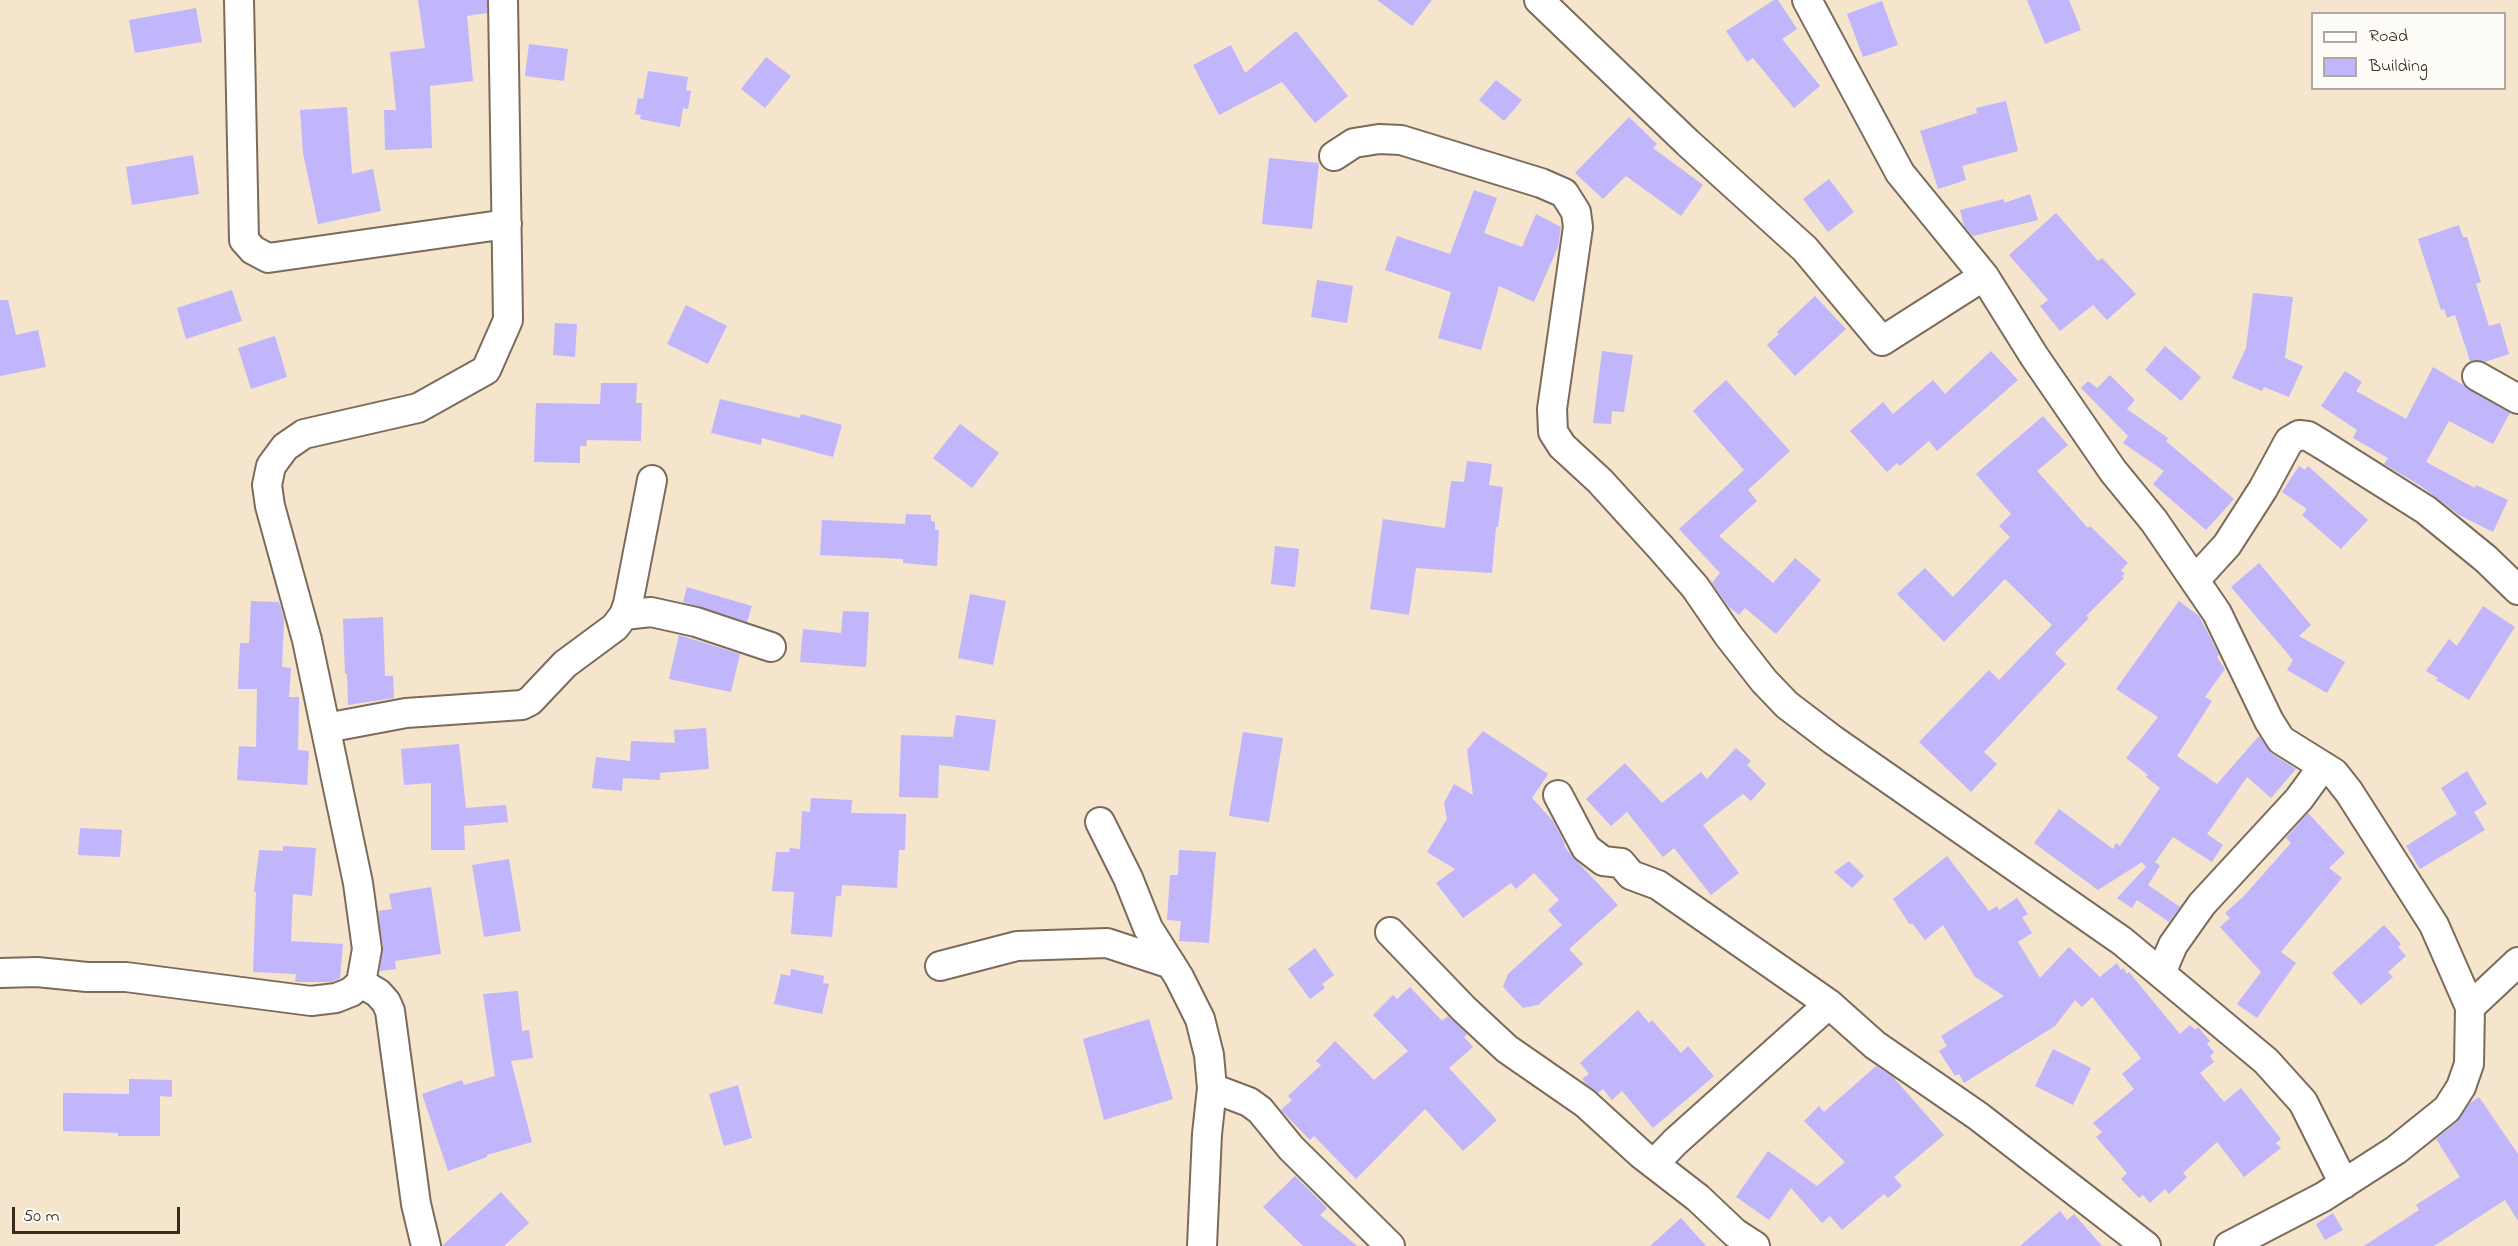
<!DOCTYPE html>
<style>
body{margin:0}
#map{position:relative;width:2518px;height:1246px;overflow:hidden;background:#f4e5cc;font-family:"Indie Flower",sans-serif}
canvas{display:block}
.legend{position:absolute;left:2311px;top:12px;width:195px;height:78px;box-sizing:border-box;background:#fdfcf7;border:2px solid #afa8a0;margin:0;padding:8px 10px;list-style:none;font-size:18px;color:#3b2a1e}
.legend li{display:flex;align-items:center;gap:12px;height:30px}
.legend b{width:30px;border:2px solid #afa8a0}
.scale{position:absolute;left:12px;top:1207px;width:168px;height:27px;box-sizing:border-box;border:3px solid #3b2a1e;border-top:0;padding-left:8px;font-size:18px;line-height:21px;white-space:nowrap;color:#3b2a1e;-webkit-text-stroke:4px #fdfcf7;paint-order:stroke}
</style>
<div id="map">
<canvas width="2518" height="1246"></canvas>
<ul class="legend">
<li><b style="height:8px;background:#fff"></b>Road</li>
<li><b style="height:16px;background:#c1b5fb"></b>Building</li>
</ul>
<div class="scale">50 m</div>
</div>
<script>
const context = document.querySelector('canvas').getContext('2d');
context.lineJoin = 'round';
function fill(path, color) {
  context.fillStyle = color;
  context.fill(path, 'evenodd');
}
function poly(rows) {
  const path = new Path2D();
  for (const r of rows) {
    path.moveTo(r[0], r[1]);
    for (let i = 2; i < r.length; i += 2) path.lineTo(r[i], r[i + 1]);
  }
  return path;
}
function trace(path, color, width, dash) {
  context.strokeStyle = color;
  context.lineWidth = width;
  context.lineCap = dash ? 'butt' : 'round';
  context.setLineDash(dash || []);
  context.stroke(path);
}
const building = poly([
 [418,0,487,0,487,13,467,16,473,81,430,86,432,148,385,150,384,110,396,110,390,52,425,48],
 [1377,0,1432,0,1412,26],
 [1774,0,1778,0,1797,29,1782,39,1820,86,1794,108,1753,58,1747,62,1726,31],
 [2027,0,2069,0,2081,30,2045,44],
 [1882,1,1898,45,1863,57,1847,14],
 [196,8,202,42,135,53,129,20],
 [1296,31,1348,96,1315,123,1282,82,1219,115,1193,65,1231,45,1245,73],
 [529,44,568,49,564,81,525,76],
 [766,57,791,76,765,108,741,89],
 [648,71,688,77,686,90,691,91,688,109,683,108,680,127,640,119,641,115,635,114,638,98,643,99],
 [1496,80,1522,100,1504,121,1479,100],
 [2006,101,2018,151,1962,166,1966,180,1938,189,1920,131,1977,113,1976,108],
 [347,107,352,174,373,169,381,211,318,224,303,153,300,110],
 [1629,117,1657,144,1653,148,1703,185,1681,216,1626,176,1603,199,1575,173],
 [193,155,199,194,132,205,126,167],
 [1269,158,1319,163,1312,229,1262,224],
 [1829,179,1854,212,1828,232,1803,199],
 [1474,190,1497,198,1484,233,1522,247,1536,214,1561,227,1558,247,1534,302,1499,286,1481,350,1438,338,1451,292,1385,270,1397,236,1450,254],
 [2030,194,2038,220,1973,236,1964,226,1960,210,2004,199,2004,203],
 [2056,213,2098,261,2102,258,2136,294,2107,320,2093,305,2060,331,2040,306,2048,300,2009,255],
 [2459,225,2463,237,2467,237,2481,282,2476,284,2489,326,2500,323,2509,354,2485,362,2477,360,2470,361,2455,315,2447,318,2444,309,2441,310,2418,239],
 [1317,280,1353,286,1347,323,1311,317],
 [232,290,242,321,186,339,177,308],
 [2253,293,2293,297,2285,358,2303,366,2289,397,2264,387,2262,391,2232,378,2246,348],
 [1815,296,1846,329,1795,376,1767,345,1779,334,1777,332],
 [0,300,8,300,16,335,38,330,46,367,0,376],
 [686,305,727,326,708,364,667,344],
 [555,323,577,324,575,357,553,355],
 [275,336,287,377,251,389,238,348],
 [2165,346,2201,377,2181,401,2145,370],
 [1602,351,1633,355,1624,412,1612,411,1611,424,1593,423],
 [1991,351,2018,380,1937,451,1929,441,1900,466,1897,463,1887,472,1850,431,1883,402,1893,414,1933,380,1945,394],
 [2433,367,2510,413,2493,444,2449,421,2426,462,2475,488,2476,485,2508,500,2493,532,2459,515,2421,486,2384,464,2388,458,2353,438,2357,430,2321,406,2345,371,2362,382,2356,391,2406,419],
 [2110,375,2135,400,2127,409,2168,438,2166,441,2234,499,2206,530,2153,484,2164,471,2123,443,2128,436,2081,388,2088,381,2097,388],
 [1726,380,1790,451,1748,490,1757,501,1719,536,1773,583,1795,558,1821,580,1776,634,1745,608,1739,615,1728,606,1712,583,1720,573,1679,529,1744,470,1693,411],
 [601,383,637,383,636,403,642,403,641,441,587,440,586,446,580,446,580,463,534,462,536,403,600,404],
 [720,399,800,418,801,414,842,425,833,457,762,438,761,445,711,433],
 [2043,416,2068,445,2037,471,2088,528,2090,526,2128,563,2121,570,2125,574,2122,576,2124,578,2086,616,2089,618,2055,653,2066,664,1984,752,1997,764,1971,792,1919,742,1989,670,1999,680,2052,625,2005,579,1944,642,1897,594,1925,568,1953,597,2010,537,1999,526,2011,514,1976,474],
 [960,424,999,453,972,488,933,458],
 [1467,461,1492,464,1489,485,1503,487,1498,527,1496,527,1492,573,1416,568,1409,615,1370,609,1383,519,1445,528,1451,481,1464,482],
 [2299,466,2305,470,2308,466,2368,520,2341,549,2302,515,2307,509,2282,492],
 [906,514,931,515,931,521,935,522,935,530,939,530,937,566,903,563,903,559,820,555,822,520,905,524],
 [1275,546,1299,549,1295,587,1271,584],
 [2259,563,2311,625,2299,636,2345,662,2327,693,2287,670,2293,660,2231,587],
 [687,587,752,606,747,622,683,602],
 [970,594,1006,601,993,665,958,658],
 [251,601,279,602,284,619,282,667,291,668,289,697,299,697,298,750,309,751,307,785,237,780,239,746,256,747,257,689,238,689,240,643,249,643],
 [2179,601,2199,616,2219,655,2217,657,2225,669,2205,697,2212,701,2177,756,2217,784,2259,736,2272,754,2296,769,2271,798,2247,777,2207,834,2223,845,2212,862,2173,837,2155,862,2160,866,2148,885,2180,907,2169,922,2137,900,2132,908,2117,898,2146,867,2142,862,2098,890,2034,843,2059,809,2113,849,2116,843,2120,846,2160,788,2146,777,2148,775,2126,758,2158,717,2116,689],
 [2483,606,2515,627,2469,700,2436,680,2438,678,2426,671,2449,639,2457,646],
 [843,611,869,612,866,667,800,662,803,629,841,633],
 [383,617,385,676,393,676,394,698,348,705,347,674,345,674,343,619],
 [679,635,740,654,731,692,669,679],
 [956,715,996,720,989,771,939,765,938,798,899,797,901,735,953,737],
 [706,728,709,769,660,773,660,780,623,778,622,791,592,788,596,757,630,761,631,741,675,743,674,730],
 [1483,731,1548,774,1532,798,1553,821,1565,844,1564,846,1572,856,1618,905,1569,949,1583,964,1538,1005,1523,1008,1503,987,1508,974,1562,925,1548,910,1559,900,1534,873,1516,889,1511,883,1463,918,1436,883,1455,869,1427,852,1447,819,1444,803,1454,784,1473,795,1467,750],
 [1243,732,1283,738,1269,822,1229,816],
 [459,744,466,808,506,805,508,822,464,826,465,850,431,850,431,783,404,785,401,749],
 [1736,748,1751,761,1747,765,1766,784,1751,801,1743,794,1703,825,1739,873,1711,895,1674,848,1663,857,1627,812,1611,826,1586,799,1625,763,1662,803,1701,772,1707,779],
 [2467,771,2487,804,2474,812,2485,830,2420,869,2406,846,2457,814,2441,788],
 [811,798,852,800,851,813,906,814,905,850,899,850,897,888,842,885,841,896,836,896,832,937,791,934,794,892,772,891,776,852,789,852,790,848,800,849,802,811,810,812],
 [2308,813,2345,853,2329,868,2342,878,2281,952,2296,963,2257,1018,2237,1004,2261,972,2220,927,2230,918,2225,913,2243,897,2291,843,2286,838],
 [80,828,122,830,120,857,78,855],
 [283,846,316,848,312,896,293,894,291,941,343,944,340,978,332,982,295,982,296,974,253,972,256,892,254,892,259,850,283,851],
 [1179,850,1216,852,1209,943,1179,941,1181,921,1167,920,1170,875,1178,875],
 [1947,856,1989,911,1997,906,1999,910,2017,898,2028,914,2022,917,2032,933,2018,942,2040,978,2069,947,2100,977,2117,963,2121,970,2123,968,2127,974,2129,972,2180,1034,2190,1025,2195,1030,2198,1027,2210,1041,2207,1044,2214,1052,2210,1056,2214,1062,2200,1073,2224,1102,2241,1088,2281,1139,2276,1143,2281,1148,2244,1177,2217,1142,2183,1173,2187,1177,2169,1194,2165,1189,2150,1203,2143,1195,2139,1198,2121,1179,2127,1173,2096,1137,2102,1132,2093,1123,2134,1089,2122,1074,2141,1058,2092,997,2082,1007,2075,1000,2055,1026,1964,1083,1959,1074,1955,1076,1939,1051,1947,1046,1941,1036,2004,996,1975,977,1943,925,1925,940,1912,923,1910,925,1893,899],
 [509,859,521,931,484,937,472,865],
 [1849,861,1864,876,1852,888,1834,872],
 [431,887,441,954,395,961,396,969,380,971,383,947,378,911,392,909,389,894],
 [2384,925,2401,944,2398,947,2406,956,2388,972,2393,977,2361,1005,2332,973],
 [1315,948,1334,975,1322,984,1325,988,1310,999,1288,969],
 [791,969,824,976,823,983,829,984,822,1014,774,1004,781,974,790,976],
 [1410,987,1442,1021,1448,1016,1467,1034,1464,1037,1473,1047,1449,1068,1497,1120,1463,1151,1425,1109,1356,1179,1314,1136,1310,1140,1281,1110,1292,1100,1288,1096,1321,1065,1316,1061,1335,1041,1374,1080,1408,1051,1373,1015,1393,995,1397,999],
 [518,991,522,1031,529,1030,533,1058,511,1061,532,1142,487,1155,487,1157,448,1171,422,1094,462,1080,464,1085,495,1076,483,994],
 [1638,1010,1649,1023,1652,1020,1681,1053,1688,1046,1714,1076,1653,1128,1622,1091,1612,1100,1603,1089,1598,1093,1586,1084,1582,1079,1589,1074,1580,1063],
 [1149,1019,1173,1099,1104,1120,1083,1039],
 [2053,1049,2091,1068,2073,1105,2035,1086],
 [1876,1066,1893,1077,1944,1135,1894,1177,1902,1186,1888,1198,1884,1194,1842,1230,1830,1216,1822,1223,1791,1188,1769,1220,1736,1197,1768,1151,1817,1186,1845,1162,1804,1121,1819,1106,1824,1112],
 [129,1079,172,1080,172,1097,160,1096,160,1136,118,1136,118,1133,63,1131,63,1093,129,1094],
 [738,1085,752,1138,724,1146,709,1094],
 [2479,1097,2518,1154,2518,1221,2505,1200,2434,1246,2364,1246,2419,1210,2416,1205,2460,1177,2436,1139,2457,1122,2470,1103],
 [1295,1176,1327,1208,1320,1215,1357,1246,1303,1246,1263,1207],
 [501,1192,529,1223,504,1246,442,1246],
 [2060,1211,2067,1220,2074,1214,2102,1246,2020,1246],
 [2333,1213,2343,1230,2325,1240,2316,1224],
 [1681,1218,1706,1246,1650,1246]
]);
const minor = poly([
 [239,0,244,240,253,250,268,258,507,224],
 [1539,0,1688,143,1805,249,1882,341,1984,276],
 [1807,0,1900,173,1984,276,2034,356,2113,471,2154,521,2217,613,2269,721,2281,740,2334,773,2349,792,2434,925,2470,1007,2469,1064,2461,1087,2447,1109,2396,1150,2323,1197,2229,1246],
 [1334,156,1354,143,1379,139,1401,140,1541,183,1564,193,1576,212,1578,227,1552,409,1553,432,1562,446,1600,481,1661,548,1695,587,1728,635,1764,681,1787,705,1833,740,2122,941,2266,1061,2303,1102,2344,1184],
 [2477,376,2518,399],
 [2195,580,2227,545,2263,489,2289,441,2299,435,2308,436,2323,445,2426,510,2486,559,2518,590],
 [624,615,651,612,696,622,771,647],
 [326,728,406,713,522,705,530,701,565,664,615,627,624,615,628,604,652,480],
 [1558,795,1586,848,1603,861,1621,863,1631,875,1658,885,1829,1004,1875,1045,1978,1116,2146,1246],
 [1100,822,1128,878,1148,928,1179,977,1200,1019,1209,1055,1212,1088,1207,1134,1202,1246],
 [1390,932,1464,1009,1507,1049,1585,1103,1641,1154,1698,1198,1735,1233,1755,1246],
 [940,966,1017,946,1107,943,1171,964],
 [0,973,37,972,87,977,126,977,311,1001,336,998,351,992,361,983,367,949,358,883,307,640,270,506,267,485,271,466,285,447,304,434,418,408,486,370,508,320,503,0],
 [2161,973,2173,945,2202,904,2299,799,2323,766],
 [361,983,378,993,386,1002,390,1011,416,1204,426,1246],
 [2470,1007,2518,962],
 [1212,1088,1249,1102,1260,1110,1291,1148,1390,1246],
 [1654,1164,1675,1142,1829,1004]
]);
fill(building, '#c1b5fb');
trace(minor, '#7c6b5b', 32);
trace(minor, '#fff', 28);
</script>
